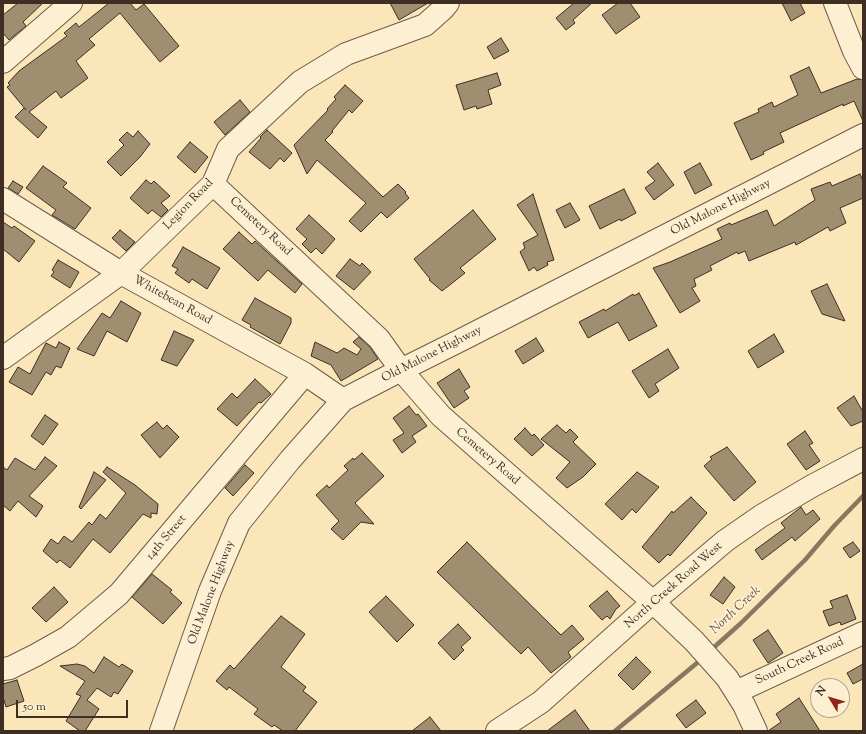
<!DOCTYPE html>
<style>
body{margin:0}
#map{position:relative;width:866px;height:734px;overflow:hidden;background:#fae6b9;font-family:"Sorts Mill Goudy",serif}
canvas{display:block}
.frame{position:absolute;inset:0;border:4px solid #3f2e24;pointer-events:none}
.north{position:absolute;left:810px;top:678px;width:40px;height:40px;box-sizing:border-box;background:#fcefd2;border:1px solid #b0a28c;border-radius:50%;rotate:308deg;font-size:11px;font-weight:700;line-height:16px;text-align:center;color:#3f2e24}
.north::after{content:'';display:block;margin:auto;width:14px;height:18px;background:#8f2418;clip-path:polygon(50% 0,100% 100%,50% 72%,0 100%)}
.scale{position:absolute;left:16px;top:700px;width:112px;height:18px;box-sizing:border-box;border:2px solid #3f2e24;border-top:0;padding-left:5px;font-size:12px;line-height:14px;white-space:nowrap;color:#3f2e24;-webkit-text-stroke:3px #fcefd2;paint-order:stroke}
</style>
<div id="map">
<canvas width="866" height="734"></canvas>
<div class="frame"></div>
<div class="north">N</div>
<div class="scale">50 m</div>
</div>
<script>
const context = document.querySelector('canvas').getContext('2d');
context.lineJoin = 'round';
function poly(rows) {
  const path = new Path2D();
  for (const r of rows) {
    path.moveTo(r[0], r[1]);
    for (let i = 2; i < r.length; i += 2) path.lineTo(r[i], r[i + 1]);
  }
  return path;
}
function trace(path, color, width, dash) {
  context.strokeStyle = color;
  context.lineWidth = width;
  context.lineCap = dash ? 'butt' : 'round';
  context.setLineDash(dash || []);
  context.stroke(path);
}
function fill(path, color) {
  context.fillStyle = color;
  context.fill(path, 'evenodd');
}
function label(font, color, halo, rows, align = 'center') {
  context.font = font + ' "Sorts Mill Goudy",serif';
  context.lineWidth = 3.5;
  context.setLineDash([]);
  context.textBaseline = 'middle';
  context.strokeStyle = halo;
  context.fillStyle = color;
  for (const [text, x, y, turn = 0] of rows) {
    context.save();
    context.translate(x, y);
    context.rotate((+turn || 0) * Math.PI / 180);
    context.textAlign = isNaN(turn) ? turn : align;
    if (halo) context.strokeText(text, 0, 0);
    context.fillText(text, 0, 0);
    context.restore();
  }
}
const stream = poly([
 [711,650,740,624,805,560,834,526,863,496],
 [615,731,703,658]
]);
const building = poly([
 [18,3,43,3,23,22,26,26,9,40,3,33,3,15,18,3],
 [109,3,130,3,136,10,144,4,179,46,160,62,120,13,89,39,95,45,76,61,88,78,61,98,56,91,29,112,47,127,38,138,15,117,24,108,26,110,7,87,10,85,8,83,19,71,67,36,64,33,76,23,79,27,109,3],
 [390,3,428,3,399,20,390,3],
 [574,3,592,3,573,20,575,23,566,30,556,18,574,3],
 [618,3,630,3,640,17,616,34,602,15,618,3],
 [782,3,800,3,805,13,791,21,782,3],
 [501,38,509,51,494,59,487,47,501,38],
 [809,67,821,93,857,79,863,80,863,121,854,101,843,106,843,104,780,133,784,142,763,152,764,154,751,160,734,123,759,112,758,109,772,102,774,107,798,95,790,76,809,67],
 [497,73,501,85,488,90,492,104,477,109,476,106,464,110,456,85,497,73],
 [345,85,363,101,352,113,349,110,332,131,333,132,325,140,383,197,398,184,406,192,405,193,409,198,387,218,381,212,361,232,349,221,366,203,317,160,307,174,294,145,328,110,327,109,336,99,334,97,345,85],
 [240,100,250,112,225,135,214,122,240,100],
 [267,130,292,153,284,162,280,158,270,169,249,152,261,138,260,137,267,130],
 [138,131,150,144,140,157,121,176,107,162,124,145,119,140,127,132,133,137,138,131],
 [190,142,208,157,195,173,177,157,190,142],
 [658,163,674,185,654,200,645,188,655,181,647,172,658,163],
 [700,163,712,185,695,194,684,172,700,163],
 [43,166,67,183,63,187,91,208,75,229,52,215,56,210,26,188,43,166],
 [860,174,863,181,863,198,840,208,846,223,830,231,828,227,796,245,795,242,749,261,745,251,738,254,737,252,710,266,712,270,694,279,696,286,692,288,700,301,680,313,653,268,670,262,722,239,717,229,730,223,731,225,767,210,774,226,815,200,811,189,830,182,832,186,860,174],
 [146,180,151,184,154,181,170,196,161,203,168,210,161,217,152,210,148,214,130,198,146,180],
 [13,181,23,187,18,194,8,188,13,181],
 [624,189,636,213,621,221,620,219,600,229,589,206,624,189],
 [533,194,554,260,547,262,548,265,537,271,534,267,529,271,520,252,525,248,523,243,538,235,517,205,533,194],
 [570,203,580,220,565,228,556,210,570,203],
 [473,210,496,239,460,268,465,273,442,291,429,280,430,279,414,259,473,210],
 [309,215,335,239,322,254,316,248,311,253,302,244,307,239,296,229,309,215],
 [3,222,12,228,14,226,35,241,19,262,3,249,3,222],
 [120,230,135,242,126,251,112,238,120,230],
 [239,232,252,244,255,241,302,284,295,293,268,270,258,281,223,249,239,232],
 [183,247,220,268,207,289,192,279,189,283,175,273,178,269,172,266,183,247],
 [350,259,360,266,362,263,371,272,354,290,336,276,350,259],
 [58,260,79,272,70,288,51,276,54,272,52,270,58,260],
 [827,284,845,321,822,314,811,291,827,284],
 [639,293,657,326,629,341,618,322,588,338,579,322,604,309,605,311,633,294,634,296,639,293],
 [255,298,291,318,291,323,280,344,250,327,251,325,242,320,255,298],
 [121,301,141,313,127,342,107,331,94,356,77,349,102,313,110,318,121,301],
 [174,331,194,340,177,366,161,360,174,331],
 [774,334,784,352,758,368,748,351,774,334],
 [359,337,370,347,378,359,341,381,331,365,311,356,315,342,337,353,344,348,357,355,361,349,353,342,359,337],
 [536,338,544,351,523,364,515,351,536,338],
 [59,342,70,348,61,368,56,366,51,375,46,372,32,395,9,382,18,367,30,374,46,343,56,348,59,342],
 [668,349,679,368,655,384,659,391,649,398,632,371,668,349],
 [459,369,470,387,464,391,469,398,454,408,437,383,459,369],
 [255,379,271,394,261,403,259,402,237,426,217,409,232,393,237,398,255,379],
 [854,396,863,412,863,421,851,426,837,408,854,396],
 [409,406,416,415,418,414,427,426,412,436,416,442,402,453,393,440,404,433,393,418,409,406],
 [45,415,58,424,43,445,31,436,45,415],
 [157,422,163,429,167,425,179,437,160,458,141,435,157,422],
 [557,425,566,433,570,429,578,437,573,442,596,464,583,477,567,488,556,478,570,462,541,439,557,425],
 [525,428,532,436,534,434,544,445,532,456,514,439,525,428],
 [805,431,813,443,809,445,820,461,806,470,787,444,805,431],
 [727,447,756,482,734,501,704,466,712,459,710,457,727,447],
 [362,453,384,476,355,503,374,524,361,522,343,540,331,529,339,521,316,495,327,485,329,488,348,470,344,466,353,458,354,460,362,453],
 [45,457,57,466,29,496,43,506,36,517,18,501,10,511,3,505,3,467,7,470,15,458,35,470,45,457],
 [245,465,254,473,233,496,225,488,245,465],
 [107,467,135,485,158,504,157,514,151,513,151,518,143,514,110,553,93,539,70,568,60,560,57,563,43,551,51,539,58,544,64,536,72,542,89,522,92,525,100,514,106,519,126,493,103,472,107,467],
 [94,472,106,480,81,509,79,507,94,472],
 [637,472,659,487,636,513,632,509,622,520,605,504,637,472],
 [691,497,707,513,670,556,668,554,659,563,642,547,672,511,673,513,691,497],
 [801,507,806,515,813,510,820,519,795,541,792,537,762,560,755,550,785,528,781,523,801,507],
 [467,542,561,635,572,625,584,639,568,652,571,657,551,673,528,647,521,654,437,572,467,542],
 [853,542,860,551,850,558,843,548,853,542],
 [152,574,172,590,170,592,182,603,163,624,132,597,152,574],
 [724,577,735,587,723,604,710,595,724,577],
 [54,587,68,602,46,622,32,608,54,587],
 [607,591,620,606,616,609,610,619,607,616,602,620,589,606,607,591],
 [847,595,856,619,841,625,840,622,829,626,823,611,833,608,830,601,847,595],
 [386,596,414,625,397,642,369,612,386,596],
 [281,616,305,634,281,667,306,687,303,691,317,702,295,731,283,731,274,725,272,727,254,714,258,709,229,687,227,690,216,681,230,665,234,669,281,616],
 [458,624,471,638,461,647,464,650,454,660,438,643,458,624],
 [768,630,783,653,768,663,753,640,768,630],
 [104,657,119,667,122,664,133,671,118,694,114,692,111,697,97,688,87,700,99,709,85,731,80,731,66,721,81,696,76,694,85,681,60,666,77,664,85,666,94,673,104,657],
 [636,657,651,672,633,690,618,675,636,657],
 [863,664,863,679,853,684,847,673,863,664],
 [17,680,24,701,6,707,3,697,3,684,17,680],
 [799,698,820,731,768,731,781,722,776,714,799,698],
 [696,700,706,713,686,728,676,715,696,700],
 [575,710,590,731,547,731,575,710],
 [430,717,441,731,412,731,430,717]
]);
const minor = poly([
 [835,3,854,51,863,68],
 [3,62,71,3],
 [213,184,379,339,401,370,441,416,653,602,694,641,727,678,744,705,756,731],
 [3,199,121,273,305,374,343,400],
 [3,358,121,273,213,184,228,149,300,82,346,54,425,25,443,9,448,3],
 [3,669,10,668,36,655,68,637,119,594,305,374],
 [736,692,863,633],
 [161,731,210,591,239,523,290,460,343,400,401,370,461,340,863,135],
 [497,731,541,702,653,602,725,541,761,516,812,486,863,459]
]);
const streetNames = [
 ["Legion Road",189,205,-46],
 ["Old Malone Highway",721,208,-27],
 ["Cemetery Road",260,227,43],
 ["Whitebean Road",172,301,29],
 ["Old Malone Highway",432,355,-27],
 ["Cemetery Road",487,457,41],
 ["14th Street",167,538,-50],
 ["North Creek Road West",674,586,-41],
 ["Old Malone Highway",212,593,-69],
 ["South Creek Road",800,662,-25]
];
const waterNames = [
 ["North Creek",736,611,-43]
];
trace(stream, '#89775f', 4.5);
fill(building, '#a08e71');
trace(building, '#3f2e24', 1);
trace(minor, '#6e5c49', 24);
trace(minor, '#fcefd2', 22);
label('12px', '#3f2e24', '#fcefd2', streetNames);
label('italic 13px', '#645241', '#fcefd2', waterNames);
</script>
